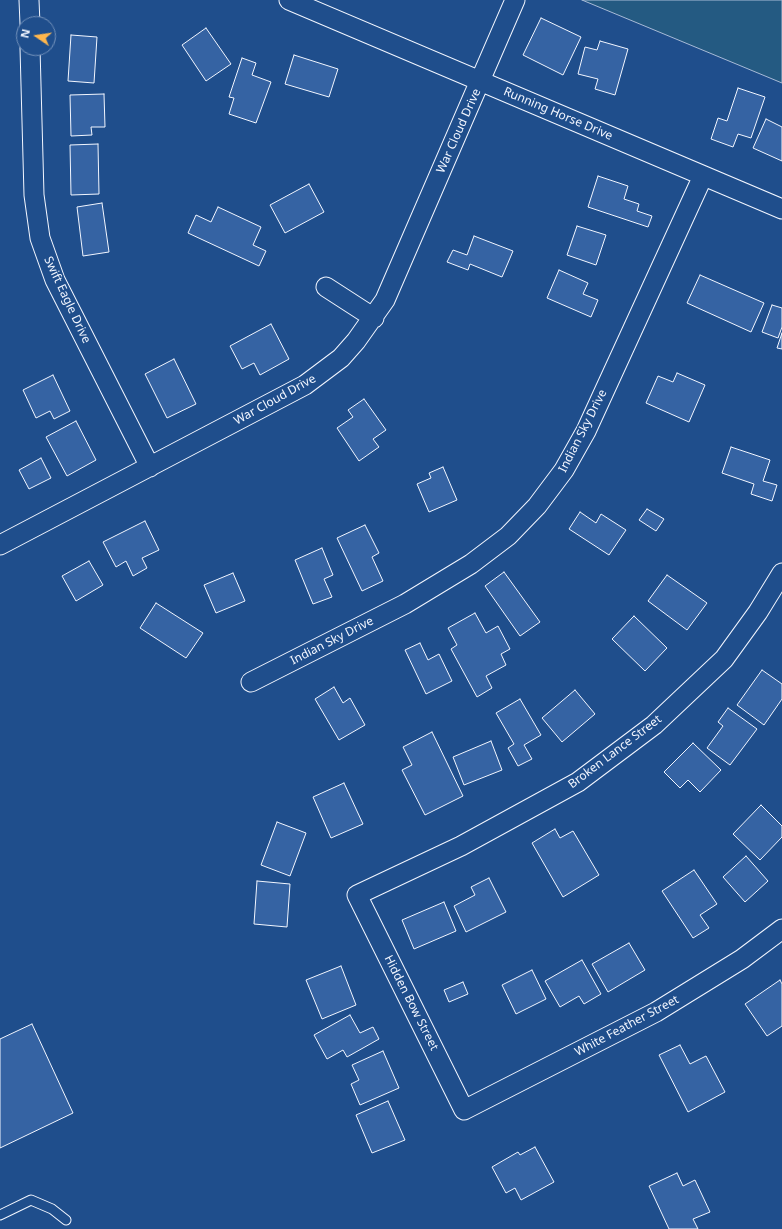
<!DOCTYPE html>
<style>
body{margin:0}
#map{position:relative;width:782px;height:1229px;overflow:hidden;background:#1f4e8c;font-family:"Noto Sans",sans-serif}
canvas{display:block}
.north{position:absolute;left:16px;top:16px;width:40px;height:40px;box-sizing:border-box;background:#1f4e8c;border:1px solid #7391ba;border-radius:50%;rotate:283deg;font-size:11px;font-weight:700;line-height:16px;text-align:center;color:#f2f6ff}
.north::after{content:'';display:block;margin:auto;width:14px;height:18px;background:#ffb74d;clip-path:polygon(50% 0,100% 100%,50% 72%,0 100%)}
</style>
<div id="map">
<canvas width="782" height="1229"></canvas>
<div class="north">N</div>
</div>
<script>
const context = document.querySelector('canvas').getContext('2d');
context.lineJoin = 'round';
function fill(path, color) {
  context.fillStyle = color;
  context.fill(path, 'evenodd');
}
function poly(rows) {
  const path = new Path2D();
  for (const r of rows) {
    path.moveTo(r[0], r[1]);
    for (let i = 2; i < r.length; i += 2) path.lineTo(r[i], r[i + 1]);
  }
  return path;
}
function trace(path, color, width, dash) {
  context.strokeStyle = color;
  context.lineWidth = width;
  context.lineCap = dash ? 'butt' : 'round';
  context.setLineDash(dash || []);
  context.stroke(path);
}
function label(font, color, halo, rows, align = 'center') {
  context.font = font + ' "Noto Sans",sans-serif';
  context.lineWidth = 3;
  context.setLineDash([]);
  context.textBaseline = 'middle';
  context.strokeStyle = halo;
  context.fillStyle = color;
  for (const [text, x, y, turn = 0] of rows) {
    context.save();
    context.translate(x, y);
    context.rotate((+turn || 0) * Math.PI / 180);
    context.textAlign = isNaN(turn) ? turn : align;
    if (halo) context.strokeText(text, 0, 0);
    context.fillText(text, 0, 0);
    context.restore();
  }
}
const green = poly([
 [582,0,782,0,782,83,582,0]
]);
const building = poly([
 [541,18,581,37,563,75,523,55,541,18],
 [206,28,231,64,206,81,182,45,206,28],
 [71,35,97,37,94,83,68,81,71,35],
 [600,41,628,49,615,95,595,89,598,79,578,74,585,47,597,50,600,41],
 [294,55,338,69,329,97,285,84,294,55],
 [242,58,256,63,252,75,271,82,256,123,229,114,234,98,229,97,242,58],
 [738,88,765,97,751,138,738,134,733,147,711,139,718,118,727,121,738,88],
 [104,94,105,127,91,127,92,135,71,136,70,95,104,94],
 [766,119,782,127,782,161,753,148,766,119],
 [98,144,99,194,71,195,70,145,98,144],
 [598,176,628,186,624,199,639,204,637,211,652,216,648,227,588,207,598,176],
 [309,184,324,212,285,233,270,205,309,184],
 [102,203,109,252,83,256,77,207,102,203],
 [218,207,261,227,253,245,266,251,259,266,188,233,196,215,211,222,218,207],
 [577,226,606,235,596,265,567,255,577,226],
 [474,236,513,251,502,277,470,264,468,270,447,262,453,250,467,255,474,236],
 [559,270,588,283,583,294,598,300,591,317,547,298,559,270],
 [700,275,764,303,751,332,687,303,700,275],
 [772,305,782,308,782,327,778,338,762,332,772,305],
 [271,324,289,359,260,375,254,363,242,369,230,346,271,324],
 [782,333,782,349,777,348,782,333],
 [174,359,196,404,167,418,145,374,174,359],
 [677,373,705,385,689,422,646,403,658,376,673,382,677,373],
 [53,375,70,411,54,419,50,411,36,418,23,390,53,375],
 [364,399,386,430,373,439,379,447,359,461,337,428,353,417,348,410,364,399],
 [76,421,96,460,67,476,46,437,76,421],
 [731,447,770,460,763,481,777,485,772,501,751,494,754,484,722,473,731,447],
 [41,458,51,478,29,489,19,470,41,458],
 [443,467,457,500,429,512,417,484,431,478,429,473,443,467],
 [647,509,664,519,656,531,639,520,647,509],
 [580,512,596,523,601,514,626,530,609,555,569,529,580,512],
 [145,521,159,550,142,558,147,568,133,576,126,561,116,567,103,542,145,521],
 [365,525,379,553,372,557,383,581,362,591,337,538,365,525],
 [322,548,333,575,324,579,332,597,313,604,295,560,322,548],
 [89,561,103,585,76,601,62,576,89,561],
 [504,572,540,622,520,636,485,586,504,572],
 [233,573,245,601,216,613,204,585,233,573],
 [667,575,707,603,687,630,648,601,667,575],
 [156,603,203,633,186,658,140,628,156,603],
 [475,613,486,633,498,626,510,649,501,654,506,665,486,676,492,688,477,697,451,649,457,645,448,628,475,613],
 [634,616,667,648,645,671,612,639,634,616],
 [420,643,428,660,439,654,452,681,426,694,405,650,420,643],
 [762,670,782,684,782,699,764,725,737,705,762,670],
 [334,687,343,703,350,698,365,725,339,740,315,699,334,687],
 [575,690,595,714,562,742,542,718,575,690],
 [520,699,541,735,524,745,532,759,518,766,508,748,514,744,496,713,520,699],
 [728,708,757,729,730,765,707,748,723,726,718,722,728,708],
 [432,732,463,796,425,815,402,770,412,765,403,747,432,732],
 [491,741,502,770,464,785,453,757,491,741],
 [693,743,721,770,700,792,688,780,680,788,664,772,693,743],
 [344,783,363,824,331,838,313,797,344,783],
 [761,805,782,826,782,837,760,860,733,834,761,805],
 [277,822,306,833,290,876,261,865,277,822],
 [555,829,560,838,573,831,599,875,563,897,532,843,555,829],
 [746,856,768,881,745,902,723,877,746,856],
 [694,870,717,904,700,915,709,928,693,938,662,891,694,870],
 [489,878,506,912,466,932,454,906,475,895,471,887,489,878],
 [257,881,290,884,287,927,254,924,257,881],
 [444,902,456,931,414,949,402,920,444,902],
 [629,943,645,970,608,992,592,964,629,943],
 [582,960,601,994,584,1004,579,996,560,1007,545,981,582,960],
 [341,966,356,1005,322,1019,306,980,341,966],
 [532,970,546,999,516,1014,502,985,532,970],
 [780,980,782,984,782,1026,767,1036,745,1004,780,980],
 [463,982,468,994,449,1002,444,990,463,982],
 [350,1015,360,1033,373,1027,379,1039,347,1057,343,1050,327,1059,314,1035,350,1015],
 [32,1024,73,1113,0,1148,0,1039,32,1024],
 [680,1045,690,1064,706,1056,725,1092,688,1112,659,1055,680,1045],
 [383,1051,399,1088,360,1105,351,1084,359,1080,352,1065,383,1051],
 [388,1101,405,1140,372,1153,356,1115,388,1101],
 [535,1147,554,1182,521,1200,515,1188,506,1193,492,1167,518,1152,520,1155,535,1147],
 [677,1173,683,1186,695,1180,710,1212,693,1219,698,1229,669,1229,649,1186,677,1173]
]);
const service = poly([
 [0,1215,31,1200,52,1209,66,1220]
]);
const minor = poly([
 [29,0,30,24],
 [289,0,782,209],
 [30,48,34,195,40,238,55,280,150,467],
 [326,287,374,318],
 [0,545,305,385,341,358,356,341,385,300,515,0],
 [782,573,758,612,724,659,654,725,578,782,461,846,357,895,464,1110,656,1012,742,959,782,929],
 [251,682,405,604,471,564,508,536,537,506,564,470,586,431,703,176]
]);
const streetNames = [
 ["Running Horse Drive",558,114,23],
 ["War Cloud Drive",459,131,-66],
 ["Swift Eagle Drive",67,300,65],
 ["War Cloud Drive",275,400,-29],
 ["Indian Sky Drive",583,431,-63],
 ["Indian Sky Drive",332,641,-27],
 ["Broken Lance Street",615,752,-37],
 ["Hidden Bow Street",411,1003,63],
 ["White Feather Street",627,1026,-28]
];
fill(green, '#245a82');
trace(green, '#a8bbd7', 1);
fill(building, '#3563a3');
trace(building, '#f2f6ff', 1);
trace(service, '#f2f6ff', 11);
trace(minor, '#f2f6ff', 21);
trace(service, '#1f4e8c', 9);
trace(minor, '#1f4e8c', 19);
label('12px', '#f2f6ff', '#1f4e8c', streetNames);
</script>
